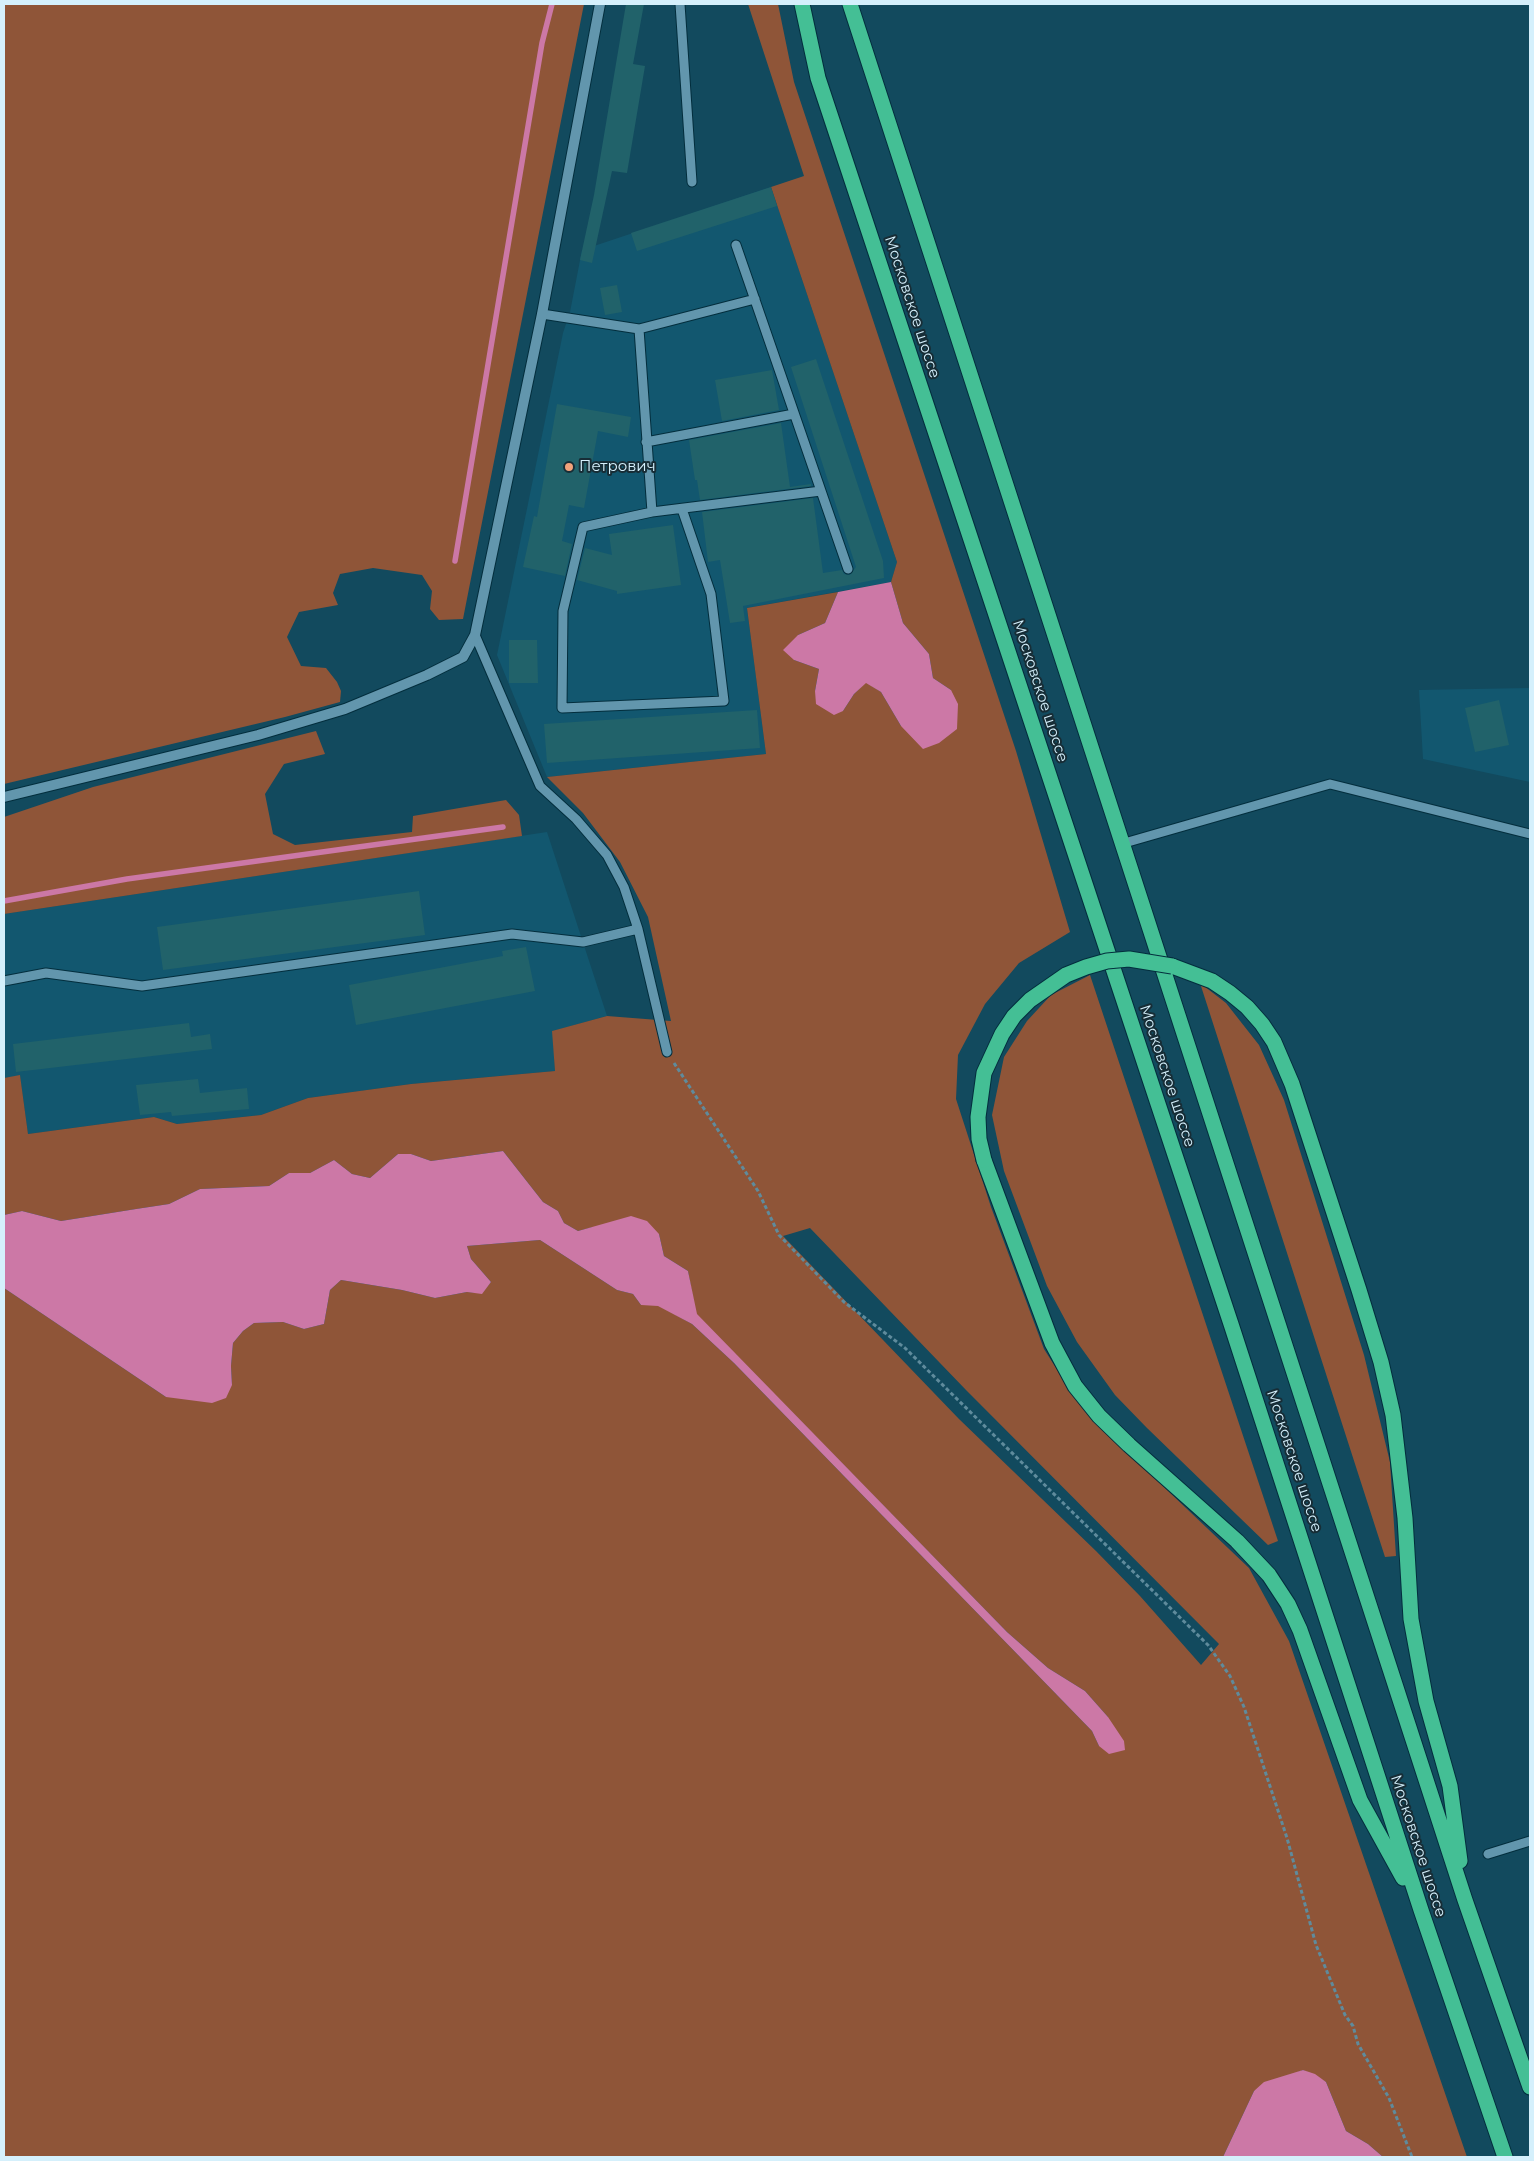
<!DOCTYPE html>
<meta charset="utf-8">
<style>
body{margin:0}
#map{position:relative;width:1534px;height:2161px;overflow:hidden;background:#124a5e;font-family:Montserrat,sans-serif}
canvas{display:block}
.frame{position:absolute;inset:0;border:5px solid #d5f0fc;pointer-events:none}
</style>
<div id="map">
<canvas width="1534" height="2161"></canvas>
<div class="frame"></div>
</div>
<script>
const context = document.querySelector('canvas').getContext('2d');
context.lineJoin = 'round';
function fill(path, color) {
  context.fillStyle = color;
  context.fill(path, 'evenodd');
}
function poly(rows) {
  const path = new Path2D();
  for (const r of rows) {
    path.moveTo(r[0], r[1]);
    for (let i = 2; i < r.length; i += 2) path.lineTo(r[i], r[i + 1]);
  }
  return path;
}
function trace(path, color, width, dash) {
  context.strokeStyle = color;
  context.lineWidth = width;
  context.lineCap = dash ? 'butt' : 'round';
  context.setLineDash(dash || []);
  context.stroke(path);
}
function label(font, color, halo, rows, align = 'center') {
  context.font = font + ' Montserrat,sans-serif';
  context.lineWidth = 4;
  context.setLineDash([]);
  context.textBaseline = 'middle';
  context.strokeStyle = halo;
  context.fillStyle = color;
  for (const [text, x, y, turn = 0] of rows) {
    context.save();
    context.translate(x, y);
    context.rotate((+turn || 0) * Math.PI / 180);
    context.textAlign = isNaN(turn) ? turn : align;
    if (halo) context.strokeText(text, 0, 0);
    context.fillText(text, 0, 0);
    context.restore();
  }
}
const built = poly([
 [771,187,897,562,891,582,747,608,766,754,547,777,497,655,563,333,570,312,582,250],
 [1530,688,1530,782,1423,759,1419,690],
 [547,832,607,1016,553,1031,555,1071,411,1084,308,1098,261,1115,177,1124,154,1117,28,1134,20,1076,4,1078,4,914]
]);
const green = poly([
 [4,4,584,4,463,619,439,620,430,609,432,591,422,575,373,568,340,574,333,593,338,605,299,612,287,637,301,666,326,668,337,682,341,691,340,702,285,717,4,784],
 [748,4,778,4,794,82,1016,751,1070,932,1019,963,985,1004,958,1055,956,1099,991,1207,1044,1349,1075,1398,1104,1430,1249,1568,1289,1641,1467,2157,1383,2157,1368,2144,1346,2131,1326,2082,1303,2070,1254,2091,1223,2157,4,2157,4,1288,166,1397,232,1385,231,1366,233,1343,243,1331,254,1323,283,1322,304,1329,324,1324,330,1290,341,1280,402,1290,435,1298,467,1292,482,1293,491,1282,471,1259,467,1246,540,1240,617,1290,633,1294,641,1305,658,1305,692,1324,734,1363,1092,1731,1099,1746,1108,1717,1085,1691,1048,1668,1007,1632,696,1314,688,1271,664,1256,659,1234,593,1227,578,1231,564,1223,558,1211,543,1202,503,1151,431,1161,411,1154,398,1154,370,1178,352,1174,334,1160,310,1173,289,1173,269,1186,200,1189,169,1204,136,1209,61,1221,22,1211,4,1215,4,1078,20,1075,28,1134,154,1117,177,1124,261,1115,308,1098,411,1084,555,1071,552,1031,607,1016,671,1021,648,917,620,862,583,813,547,777,766,754,747,608,838,592,825,623,798,635,794,660,819,669,815,691,843,711,854,694,866,682,881,692,901,726,951,690,933,678,929,654,903,623,891,582,897,562,771,187,804,176],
 [810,1228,966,1390,1219,1644,1201,1665,1140,1596,1096,1551,959,1419,783,1236],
 [316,731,325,754,284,764,265,794,273,834,295,845,412,832,413,816,506,800,519,815,522,836,4,914,4,817,93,787],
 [1090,975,1278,1541,1268,1545,1147,1428,1115,1395,1077,1342,1047,1286,1004,1171,992,1115,1004,1057,1027,1021,1051,995],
 [1200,983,1226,1003,1259,1045,1284,1100,1364,1355,1390,1462,1396,1556,1385,1557]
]);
const water = poly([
 [891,582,903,623,929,654,933,678,951,690,958,704,957,729,939,743,923,749,901,726,881,692,866,683,854,694,843,711,834,715,816,704,815,691,819,669,794,660,783,650,798,635,825,623,838,592],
 [503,1151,543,1202,558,1211,564,1223,578,1231,631,1216,647,1221,659,1234,664,1256,688,1271,697,1314,1007,1632,1048,1668,1085,1691,1108,1717,1124,1741,1125,1750,1109,1754,1099,1746,1092,1731,734,1363,692,1324,658,1306,641,1305,633,1294,617,1290,540,1240,467,1246,471,1259,491,1282,482,1294,467,1292,435,1298,402,1290,341,1280,330,1290,324,1324,304,1329,283,1322,254,1323,243,1331,233,1343,231,1366,232,1385,226,1398,212,1403,166,1397,4,1288,4,1215,22,1211,61,1221,136,1209,169,1204,200,1189,269,1186,289,1173,310,1173,334,1160,352,1174,370,1178,398,1154,411,1154,431,1161],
 [1303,2070,1315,2074,1326,2082,1346,2131,1368,2144,1383,2157,1223,2157,1254,2091,1264,2082]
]);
const stream = poly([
 [455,561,542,43,552,4],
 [4,901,127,879,503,827]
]);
const building = poly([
 [626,4,644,4,633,64,645,66,627,173,612,171,592,263,580,260,594,195],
 [771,187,777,206,637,251,631,233],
 [617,285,622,312,605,315,600,288],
 [816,359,883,561,884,578,743,606,745,621,730,623,720,560,708,562,702,512,813,498,823,573,842,570,844,574,850,575,856,567,791,367],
 [772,370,779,410,722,421,715,380],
 [557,404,631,417,628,437,598,431,584,508,569,505,562,541,572,544,565,576,523,567,534,516,537,517],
 [781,423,790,487,811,484,811,486,700,500,697,480,695,480,689,440],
 [673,525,681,585,617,594,617,591,577,580,585,548,612,555,609,534],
 [509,640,537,640,538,683,509,683],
 [1499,700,1509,745,1475,752,1465,708],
 [757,710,760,748,547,763,544,724],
 [419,891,425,935,163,970,157,927],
 [526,947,535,991,356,1025,349,985,503,956,502,951],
 [189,1023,191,1037,210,1034,212,1049,16,1072,13,1044],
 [198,1079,200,1093,247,1088,249,1109,172,1116,171,1112,140,1115,136,1085]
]);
const path = poly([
 [674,1063,758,1191,779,1235,844,1302,905,1348,1208,1645,1230,1676,1244,1707,1287,1838,1316,1945,1345,2015,1353,2026,1358,2044,1389,2098,1412,2157]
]);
const lane = poly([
 [680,4,692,182],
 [736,245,848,569],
 [542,314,639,329,755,299],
 [639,329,652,512],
 [646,442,794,414],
 [682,509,711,594,724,701,562,708,563,611,583,527,652,512,821,491],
 [475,635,540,786,576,819,607,855,624,887,638,929,667,1052],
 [1121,844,1330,784,1530,834],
 [4,981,46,973,142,986,512,934,583,942,638,929],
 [1488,1854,1530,1841]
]);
const street = poly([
 [4,797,258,735,345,709,427,675,463,657,475,635,542,314,600,4]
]);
const highway = poly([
 [802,4,818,78,1231,1324,1421,1910,1505,2157],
 [850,4,1465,1900,1530,2087],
 [1172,966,1212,981,1230,993,1247,1007,1262,1024,1274,1042,1292,1084,1359,1290,1381,1362,1393,1415,1405,1518,1411,1619,1426,1701,1450,1786,1460,1861],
 [984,1160,1052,1343,1075,1386,1099,1416,1129,1445,1237,1541,1269,1575,1288,1604,1300,1630,1360,1800,1403,1878]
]);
const highwayBridge = poly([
 [984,1160,979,1139,978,1117,984,1073,1002,1034,1014,1016,1030,1000,1066,975,1086,967,1107,961,1129,959,1172,966]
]);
const markers = [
 [569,467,5,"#f1a27b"]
];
const streetNames = [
 ["Московское шоссе",912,307,72],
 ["Московское шоссе",1040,691,72],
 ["Московское шоссе",1167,1076,72],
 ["Московское шоссе",1294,1461,72],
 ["Московское шоссе",1418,1846,72]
];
const poiNames = [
 ["Петрович",579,467]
];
fill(built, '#12576f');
fill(green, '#8f5538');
fill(water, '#cc78a6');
trace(stream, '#cc78a6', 5.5);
fill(building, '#21626a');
trace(lane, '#032e3d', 11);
trace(street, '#032e3d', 12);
trace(highway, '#032e3d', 17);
trace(path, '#5f8b9c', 3, [4, 2.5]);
trace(lane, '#6296ad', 9);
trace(street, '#6296ad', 10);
trace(highway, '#44bf95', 15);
trace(highwayBridge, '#032e3d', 17, []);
trace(highwayBridge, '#44bf95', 15);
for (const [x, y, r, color] of markers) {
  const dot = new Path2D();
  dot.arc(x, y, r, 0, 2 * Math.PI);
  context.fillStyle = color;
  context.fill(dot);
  trace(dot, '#172d36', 2);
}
label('15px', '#d5f0fc', '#172d36', streetNames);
label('15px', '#d5f0fc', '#172d36', poiNames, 'left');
</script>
